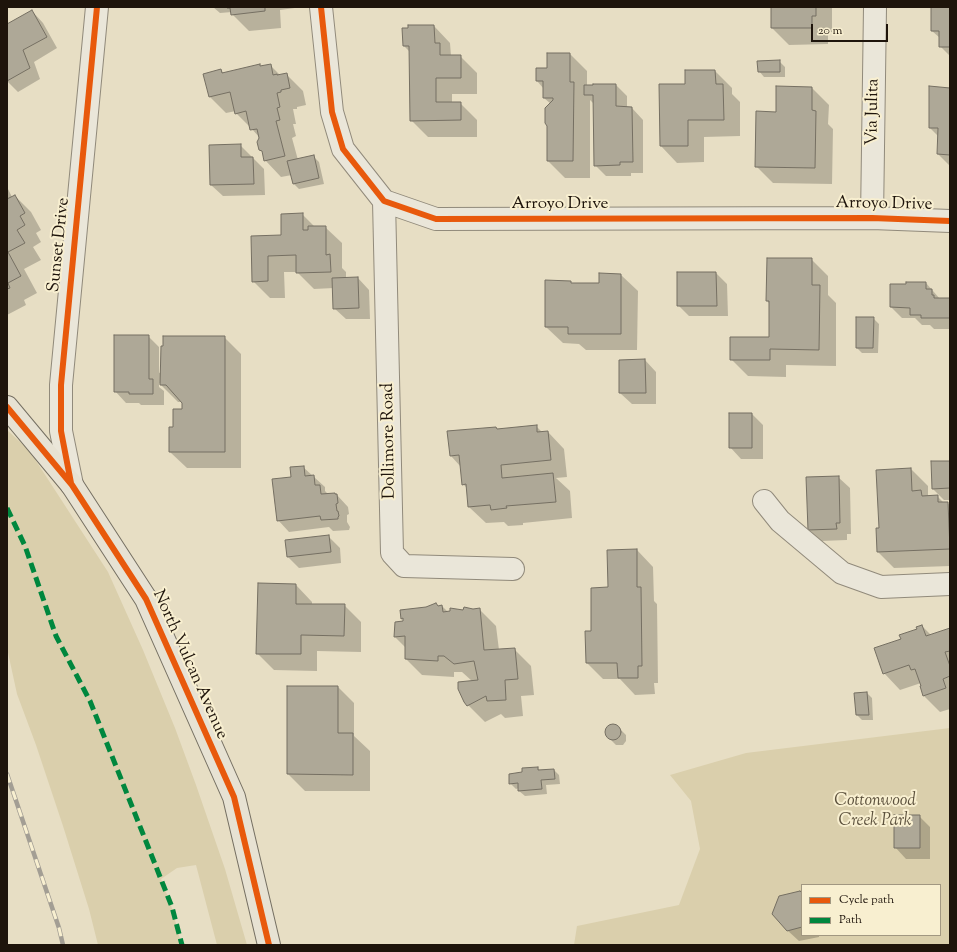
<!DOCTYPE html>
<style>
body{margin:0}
#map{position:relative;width:957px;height:952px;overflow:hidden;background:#e7dec4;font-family:"Sorts Mill Goudy",serif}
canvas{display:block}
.frame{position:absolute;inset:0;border:8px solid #1e140b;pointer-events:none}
.legend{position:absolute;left:801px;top:884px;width:140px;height:52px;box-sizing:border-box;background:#f8efd0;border:1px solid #a19781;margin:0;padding:5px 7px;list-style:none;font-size:12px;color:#1e140b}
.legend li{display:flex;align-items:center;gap:8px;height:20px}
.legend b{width:20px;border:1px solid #a19781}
.scale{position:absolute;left:811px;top:24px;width:77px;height:18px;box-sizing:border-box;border:2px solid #1e140b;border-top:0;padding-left:5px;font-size:12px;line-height:14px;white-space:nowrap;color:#1e140b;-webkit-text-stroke:3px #f8efd0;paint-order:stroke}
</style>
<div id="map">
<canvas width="957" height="952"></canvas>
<div class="frame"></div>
<ul class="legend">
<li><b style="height:5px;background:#e8590c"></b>Cycle path</li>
<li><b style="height:5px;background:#00873e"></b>Path</li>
</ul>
<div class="scale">20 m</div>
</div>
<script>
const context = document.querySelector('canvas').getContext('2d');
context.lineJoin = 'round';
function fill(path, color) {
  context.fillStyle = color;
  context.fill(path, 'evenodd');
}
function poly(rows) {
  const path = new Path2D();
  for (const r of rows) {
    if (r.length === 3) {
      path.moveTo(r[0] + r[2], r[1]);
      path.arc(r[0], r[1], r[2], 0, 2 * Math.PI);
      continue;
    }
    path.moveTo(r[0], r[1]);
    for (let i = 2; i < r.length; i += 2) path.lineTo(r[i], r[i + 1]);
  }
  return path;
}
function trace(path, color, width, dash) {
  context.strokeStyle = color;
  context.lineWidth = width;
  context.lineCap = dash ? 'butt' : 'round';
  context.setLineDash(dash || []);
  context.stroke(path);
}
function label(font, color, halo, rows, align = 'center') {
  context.font = font + ' "Sorts Mill Goudy",serif';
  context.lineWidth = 4;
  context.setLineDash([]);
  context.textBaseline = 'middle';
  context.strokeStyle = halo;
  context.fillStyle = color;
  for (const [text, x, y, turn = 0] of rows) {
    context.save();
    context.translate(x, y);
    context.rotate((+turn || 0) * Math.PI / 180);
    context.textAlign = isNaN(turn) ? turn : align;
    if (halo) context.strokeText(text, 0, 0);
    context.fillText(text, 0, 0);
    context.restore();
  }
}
const green = poly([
 [7,430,29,450,108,572,143,650,175,728,196,785,225,869,247,945,217,945,196,865,177,868,161,879,171,905,180,939,180,945,98,945,89,909,63,826,36,745,17,694,7,648],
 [950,728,950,945,574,945,577,926,679,905,700,849,691,801,670,775,746,753],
 [802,885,940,885,940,935,802,935]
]);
const shadow = poly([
 [213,7,302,7,280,10,281,28,249,31,232,14,232,12,220,13],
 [771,7,832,7,832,32,828,32,828,44,789,45,772,28,772,8],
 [932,7,950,7,950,56,940,46,940,38,932,31],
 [32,11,43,23,57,48,34,62,40,79,18,92,7,81,7,25],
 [434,26,450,43,451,56,460,56,477,73,477,94,452,94,452,103,460,103,477,120,477,137,428,137,411,120,410,52,403,45],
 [548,54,570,54,587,71,587,86,616,85,627,96,627,108,632,108,643,120,643,173,631,173,631,176,606,176,595,165,594,104,590,100,590,178,565,178,548,161,551,104,544,98,544,89,537,81,537,69,548,69],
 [779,61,785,67,785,77,764,77,759,71],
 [259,65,262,67,270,65,281,76,286,74,303,91,306,105,297,107,297,109,293,109,296,124,293,124,296,136,292,138,298,160,313,156,319,162,324,184,299,189,294,184,292,175,281,177,265,160,263,152,260,149,260,138,251,128,236,113,236,111,226,113,210,97,221,70,224,74],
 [715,71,732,88,732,94,740,102,740,136,704,137,704,162,677,163,661,146,686,85],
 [812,88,829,105,828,124,833,129,832,184,773,183,756,166],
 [950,89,950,166,938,154,938,136,930,128],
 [240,145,264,169,265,195,223,196,211,185],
 [7,187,12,197,15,196,31,212,41,230,36,233,41,242,33,247,41,260,24,269,37,293,24,300,26,305,7,315],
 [302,214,315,227,325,227,342,243,342,268,346,272,346,279,358,278,369,290,370,319,346,319,334,308,334,288,314,289,297,272,284,272,285,298,270,298,253,281,252,237,282,236],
 [811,259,828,276,828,295,836,303,836,366,786,365,786,377,748,376,731,359,770,338,770,304,767,301],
 [716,273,727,284,728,316,689,316,678,305],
 [600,274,621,275,638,291,637,350,586,350,579,344,563,343,546,327,570,282,573,284,600,284],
 [926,283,940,299,950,299,950,329,934,329,930,325,922,325,915,318,902,318,891,307],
 [873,318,879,324,878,353,862,353,857,348],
 [148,336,159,347,159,373,224,337,241,354,241,468,187,468,170,452,183,410,183,402,178,402,159,383,159,387,164,391,164,405,141,405,139,403,126,403,115,391],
 [645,360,656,372,656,404,632,404,620,393],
 [752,414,763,425,763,459,741,459,730,447],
 [536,426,543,433,548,432,564,449,567,477,556,478,570,491,572,518,523,523,523,525,508,526,504,522,486,523,469,507,467,488,463,484,461,467,451,456,496,428,498,430],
 [950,462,950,500,944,500,933,489],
 [303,467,325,487,325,491,328,494,337,495,348,507,349,514,347,515,347,522,350,527,349,530,333,531,329,527,289,532,278,520,292,478],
 [911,469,928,486,928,497,937,496,944,503,947,503,950,505,950,566,894,568,878,552,880,529],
 [838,477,850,488,851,534,847,534,847,540,821,541,809,530],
 [328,536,340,548,341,563,299,568,288,557],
 [637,550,653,567,654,601,657,604,658,683,654,683,655,694,635,695,620,679,603,679,587,663,592,632,609,588],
 [296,585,312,602,312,605,344,605,361,622,361,652,317,651,317,671,274,670,257,653],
 [442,606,448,612,479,609,496,626,499,650,514,649,531,666,534,695,521,696,523,716,505,718,501,714,485,722,468,705,472,681,462,672,454,672,454,677,422,675,406,659,406,648,395,637,404,622,402,618],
 [922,626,931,635,950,629,950,709,940,712,924,696,921,683,900,690,884,673,902,640],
 [338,687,354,703,354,736,370,751,370,791,305,791,288,774],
 [867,693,872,698,873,720,862,720,857,715],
 [609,725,616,725,626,735,626,741,623,745,616,745,607,736,606,729],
 [538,768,540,771,554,770,559,775,560,784,546,785,547,794,525,796,519,791,519,788,516,789,510,783,523,773],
 [919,816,930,827,930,859,906,859,895,847],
 [802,894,802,935,819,935,819,937,799,941,787,930]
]);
const building = poly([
 [227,7,265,7,265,11,231,15,230,8,227,8,227,7],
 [771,7,816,7,816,16,812,16,812,28,771,28,771,7],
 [931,7,950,7,950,47,939,47,939,31,931,31,931,7],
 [32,10,47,37,23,50,30,68,7,81,7,24,32,10],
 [408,25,434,25,435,43,440,43,440,55,461,55,461,78,436,78,436,102,461,102,461,120,410,121,409,46,403,46,402,28,408,28,408,25],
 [547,53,570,53,570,82,574,82,573,161,547,161,547,126,545,123,545,108,553,100,553,98,543,98,543,81,536,81,536,68,547,68,547,53],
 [780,60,780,72,758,72,757,61,780,60],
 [260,64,260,66,271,64,273,75,277,74,277,75,287,73,290,88,281,90,281,92,277,93,280,107,277,108,280,120,276,121,285,156,264,161,262,151,259,150,257,142,259,138,257,129,250,130,246,111,235,114,230,92,209,97,203,74,221,69,222,73,260,64],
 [685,70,715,70,716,84,723,84,724,120,688,120,688,146,660,146,659,84,685,84,685,70],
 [593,84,616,84,616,106,632,107,633,162,620,162,620,165,594,166,593,95,584,95,584,85,593,85,593,84],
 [776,86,812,87,812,110,816,111,815,168,755,167,756,111,776,112,776,86],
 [929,86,950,88,950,155,937,154,938,128,929,128,929,86],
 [241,144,241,157,253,157,254,184,210,185,209,145,241,144],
 [314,155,319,178,293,184,287,161,314,155],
 [15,195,25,213,20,216,25,225,17,230,25,243,8,252,21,276,8,283,10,288,7,289,7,199,15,195],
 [303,213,303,230,308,230,308,226,326,226,326,255,330,254,331,272,296,273,296,255,268,256,268,281,252,282,251,236,281,235,281,214,303,213],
 [767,258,812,258,812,285,820,285,819,350,770,349,770,360,730,360,730,337,769,337,769,301,766,301,767,258],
 [677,272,716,272,717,306,677,306,677,272],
 [599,273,621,274,621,334,568,334,568,327,545,327,545,280,571,281,571,283,599,283,599,273],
 [358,277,359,308,333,309,332,278,358,277],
 [906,282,926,282,926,289,932,289,932,295,934,295,934,298,950,298,950,318,921,318,921,315,910,315,910,308,890,307,890,284,906,284,906,282],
 [856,317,874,317,873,348,856,348,856,317],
 [114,335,149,335,149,379,153,379,153,394,129,394,129,392,114,392,114,335],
 [163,336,225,336,225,452,169,452,169,427,173,427,173,409,182,409,182,403,166,385,160,385,161,346,163,346,163,336],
 [645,359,646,393,619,393,619,360,645,359],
 [729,413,752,413,752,448,729,448,729,413],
 [537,425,537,432,548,431,551,460,501,465,502,478,553,473,556,502,506,506,507,508,491,510,490,505,468,507,466,484,462,485,459,455,450,456,447,431,496,427,497,429,537,425],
 [931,461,950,461,950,488,932,489,931,461],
 [304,466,305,476,314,475,315,485,320,485,321,494,335,493,335,494,337,494,338,503,336,504,337,511,338,511,339,516,338,517,338,519,321,520,320,516,277,521,272,479,291,477,290,467,304,466],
 [911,468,912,491,921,490,922,496,938,495,938,502,948,502,950,549,877,552,876,528,879,528,876,470,911,468],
 [839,476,840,523,836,523,837,529,808,530,806,477,839,476],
 [329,535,331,552,287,557,285,540,329,535],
 [637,549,637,587,641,587,642,666,638,666,638,678,618,678,617,663,586,663,585,631,591,631,591,588,608,587,607,550,637,549],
 [258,583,296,584,296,604,345,604,344,636,301,635,301,654,256,654,258,583],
 [436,603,438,606,442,605,443,612,450,611,450,608,463,610,464,607,473,609,480,608,484,650,515,648,518,679,505,680,506,700,487,701,486,696,467,706,464,702,458,689,458,682,478,680,474,661,454,664,444,656,438,656,438,661,405,659,405,636,394,637,395,622,403,621,403,618,401,619,400,610,426,607,436,603],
 [922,625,926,636,950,628,950,651,945,652,950,666,950,676,943,679,946,688,923,696,920,686,921,686,915,669,911,670,909,665,883,674,874,648,901,639,899,635,917,629,916,627,922,625],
 [287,686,338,686,338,733,353,733,353,775,287,774,287,686],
 [867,692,869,715,856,715,854,693,867,692],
 [613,732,8],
 [538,767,538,770,554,769,555,779,541,780,542,789,518,791,518,783,509,784,509,774,522,772,522,768,538,767],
 [894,815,920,815,920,848,894,848,894,815],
 [800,891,802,893,802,927,787,931,772,914,779,896,800,891]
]);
const minor = poly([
 [321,7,332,112,343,149,384,201,436,219,872,218,950,221],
 [384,201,392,553,404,566,513,569],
 [872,218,875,7],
 [72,485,61,431,61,385,97,7],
 [764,501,780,521,842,573,881,587,950,584]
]);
const major = poly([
 [7,407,72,485,146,599,234,797,269,945]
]);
const rail = poly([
 [7,774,59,928,63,945]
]);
const quiet = poly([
 [7,508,25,546,56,636,90,701,149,849,172,907,182,945]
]);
const cycleway = poly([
 [321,7,332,112,343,149,384,201,436,219,872,218,950,221],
 [7,407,72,485,146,599,234,797,269,945],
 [71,483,61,431,61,385,97,7]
]);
const streetNames = [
 ["Via Julita",874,112,-89],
 ["Arroyo Drive",560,205],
 ["Arroyo Drive",884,205,1],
 ["Sunset Drive",60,245,-84],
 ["Dollimore Road",390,441,-91],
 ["North Vulcan Avenue",189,665,66]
];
const parkNames = [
 ["Cottonwood",875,802],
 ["Creek Park",875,822]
];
fill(green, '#dacfac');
fill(shadow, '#0003');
fill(building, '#aea897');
trace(building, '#756f62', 1);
trace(minor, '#918a7b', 24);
trace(major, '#756f62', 24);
trace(minor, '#eae6d9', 22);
trace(major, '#e7e2d3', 22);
trace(rail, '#a39e94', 4.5);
trace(rail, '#f8efd0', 3, [9]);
trace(quiet, '#00873e', 5, [10, 5]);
trace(cycleway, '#e8590c', 6);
label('17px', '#1e140b', '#f8efd0', streetNames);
label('italic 17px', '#5c513d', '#f8efd0', parkNames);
</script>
